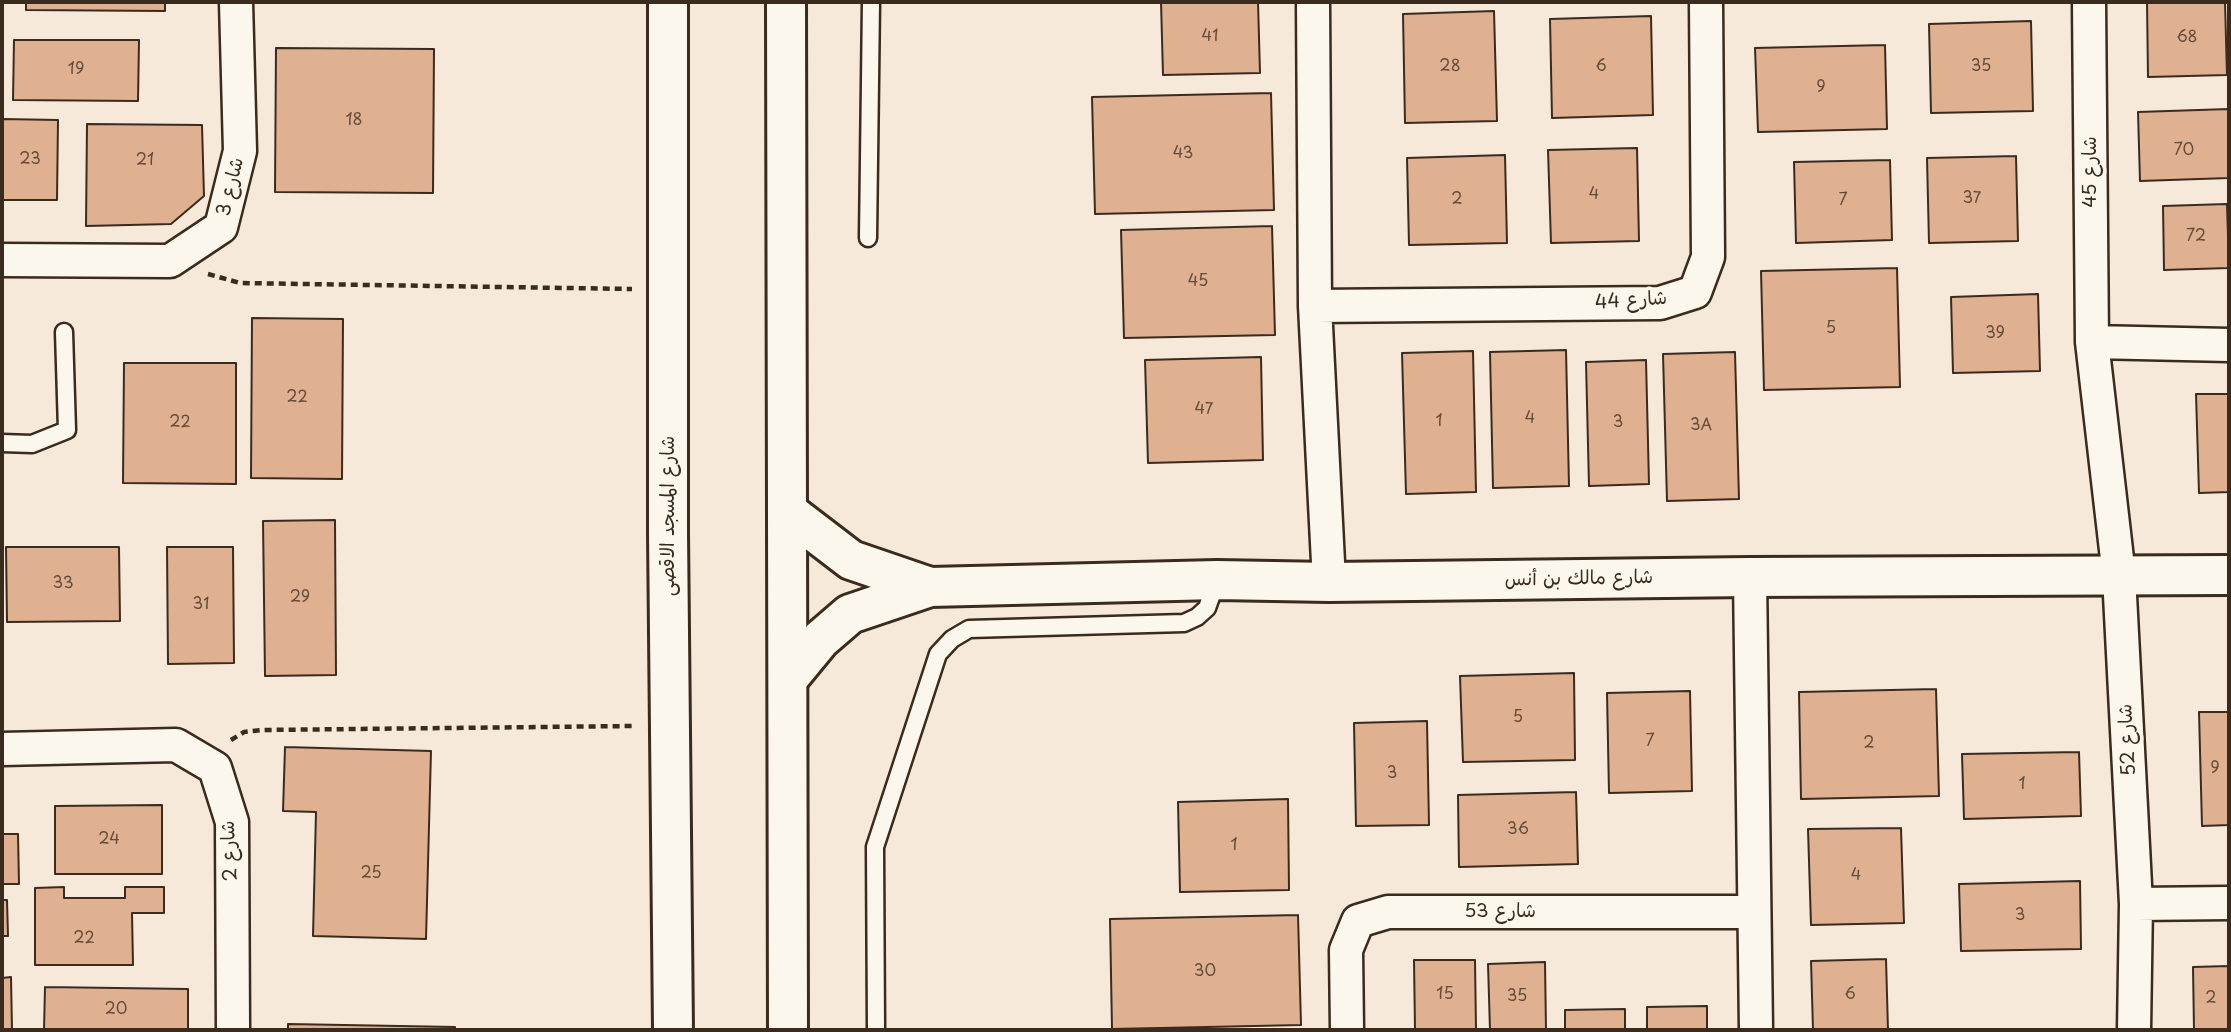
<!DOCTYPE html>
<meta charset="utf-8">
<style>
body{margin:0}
#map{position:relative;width:2231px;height:1032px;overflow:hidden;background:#f6e9da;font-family:"Playpen Sans",sans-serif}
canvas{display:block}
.frame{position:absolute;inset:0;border:4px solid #3b2a1e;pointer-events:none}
</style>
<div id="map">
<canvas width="2231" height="1032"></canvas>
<div class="frame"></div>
</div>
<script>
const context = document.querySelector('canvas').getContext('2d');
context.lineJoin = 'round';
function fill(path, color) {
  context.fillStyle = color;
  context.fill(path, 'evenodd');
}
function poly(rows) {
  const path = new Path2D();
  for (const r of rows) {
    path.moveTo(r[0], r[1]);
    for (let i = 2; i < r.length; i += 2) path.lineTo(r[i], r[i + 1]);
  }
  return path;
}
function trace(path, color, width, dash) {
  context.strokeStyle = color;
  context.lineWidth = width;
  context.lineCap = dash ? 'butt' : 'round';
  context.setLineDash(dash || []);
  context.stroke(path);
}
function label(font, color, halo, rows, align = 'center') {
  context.font = font + ' "Playpen Sans","Playpen Sans Arabic",sans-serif';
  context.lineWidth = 7;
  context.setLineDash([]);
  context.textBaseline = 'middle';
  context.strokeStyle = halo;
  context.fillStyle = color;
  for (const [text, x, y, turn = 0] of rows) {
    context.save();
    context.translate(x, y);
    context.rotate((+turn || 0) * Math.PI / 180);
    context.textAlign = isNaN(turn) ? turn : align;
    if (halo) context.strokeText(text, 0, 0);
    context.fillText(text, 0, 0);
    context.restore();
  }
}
const building = poly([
 [26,2,165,2,165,11,26,10,26,2],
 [1161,2,1258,2,1260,73,1163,75,1161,2],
 [2147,2,2225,2,2227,75,2148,77,2147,2],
 [1494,11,1497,121,1405,123,1403,14,1494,11],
 [1651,16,1653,115,1552,118,1550,19,1651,16],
 [2031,21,2033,111,1931,113,1929,24,2031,21],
 [14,40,139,40,138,101,13,100,14,40],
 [1885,45,1887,129,1758,132,1755,48,1885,45],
 [276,48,434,49,433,193,275,192,276,48],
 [1271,93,1274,210,1095,214,1092,97,1271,93],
 [2229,109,2229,178,2140,181,2138,112,2229,109],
 [2,119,58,120,57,200,2,200,2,119],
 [87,124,202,125,204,196,171,224,86,226,87,124],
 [1637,148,1639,241,1551,243,1548,150,1637,148],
 [1505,155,1507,243,1409,245,1407,158,1505,155],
 [2016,156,2018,241,1929,243,1927,158,2016,156],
 [1890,160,1892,240,1796,243,1794,162,1890,160],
 [2227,204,2229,268,2164,270,2163,206,2227,204],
 [1272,226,1275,335,1124,338,1121,230,1272,226],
 [1897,268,1900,387,1764,390,1761,271,1897,268],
 [2038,294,2040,371,1953,373,1951,297,2038,294],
 [252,318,343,319,342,479,251,478,252,318],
 [1566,350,1569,486,1493,488,1490,352,1566,350],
 [1473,351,1476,492,1406,494,1402,353,1473,351],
 [1735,352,1739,499,1667,501,1663,354,1735,352],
 [1261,357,1263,460,1148,463,1145,360,1261,357],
 [1646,360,1649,484,1589,486,1586,362,1646,360],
 [124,363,236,363,236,484,123,483,124,363],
 [2196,394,2229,394,2229,492,2199,493,2196,394],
 [335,520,336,675,265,676,263,521,335,520],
 [6,547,119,547,120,621,7,622,6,547],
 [167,547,233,547,234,663,168,664,167,547],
 [1574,673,1575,760,1463,762,1460,676,1574,673],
 [1936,689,1939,796,1801,799,1799,692,1936,689],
 [1690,691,1692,791,1609,793,1607,693,1690,691],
 [2199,712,2229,712,2229,825,2202,826,2199,712],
 [1427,721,1429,825,1356,826,1354,723,1427,721],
 [285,747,431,751,426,939,313,936,316,812,283,811,285,747],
 [2079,752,2081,816,1964,819,1962,754,2079,752],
 [1576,792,1578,864,1459,867,1458,795,1576,792],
 [1288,799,1289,890,1180,892,1178,802,1288,799],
 [162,805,162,874,55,874,55,806,162,805],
 [2,807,3,834,18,834,19,884,2,884,2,807],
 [1901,828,1904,923,1811,925,1808,829,1901,828],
 [2080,881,2081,949,1961,951,1959,884,2080,881],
 [64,887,64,898,125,898,125,887,164,887,164,913,132,913,133,965,35,965,35,888,64,887],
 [2,900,7,900,8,936,2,936,2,900],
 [1298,915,1301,1025,1112,1029,1110,919,1298,915],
 [1886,959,1888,1030,1813,1030,1811,961,1886,959],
 [1414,960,1475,960,1476,1030,1415,1030,1414,960],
 [1545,962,1546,1030,1490,1030,1488,964,1545,962],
 [2229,966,2229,1030,2194,1030,2193,967,2229,966],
 [11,977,12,1030,2,1030,2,978,11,977],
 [45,987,188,989,188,1030,44,1030,45,987],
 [1707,1006,1707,1030,1647,1030,1647,1007,1707,1006],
 [1625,1009,1625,1030,1565,1030,1565,1010,1625,1009],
 [288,1024,455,1027,455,1030,288,1030,288,1024]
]);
const path = poly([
 [208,274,240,283,632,289],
 [231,740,244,732,263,730,633,726]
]);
const service = poly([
 [868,238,871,2],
 [2,443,32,444,67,430,64,332],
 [876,1030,875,847,938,654,952,639,969,629,1184,623,1197,617,1207,608,1217,580]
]);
const minor = poly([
 [1313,2,1315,306,1329,582],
 [2089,2,2092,342,2119,576,2136,904,2134,1030],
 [2,260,170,261,221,227,240,151,236,2],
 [1315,306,1660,303,1695,292,1708,257,1706,2],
 [2092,342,2229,345],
 [1750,577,1756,1030],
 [2,749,176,745,215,768,232,822,233,1030],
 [2136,904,2229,903],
 [1347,1030,1346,950,1358,921,1388,912,1754,912]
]);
const tertiary = poly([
 [787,511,851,560,930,587],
 [788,679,821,639,850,614,930,587,1217,580,1329,582,1750,577,2229,575]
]);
const secondary = poly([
 [668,2,668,533,673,1030],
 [786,2,788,1030]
]);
const numberNames = [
 ["41",1210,37],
 ["68",2187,38],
 ["28",1450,67],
 ["6",1601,67],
 ["35",1981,67],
 ["19",76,70],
 ["9",1821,88],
 ["18",354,121],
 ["70",2184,151],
 ["43",1183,154],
 ["23",30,160],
 ["21",145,161],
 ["4",1594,195],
 ["37",1972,199],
 ["2",1457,200],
 ["7",1843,201],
 ["72",2196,237],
 ["45",1198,282],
 ["5",1831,329],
 ["39",1995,334],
 ["22",297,398],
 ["47",1204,410],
 ["4",1530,419],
 ["1",1439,422],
 ["22",180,423],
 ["3",1618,423],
 ["3A",1701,426],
 ["33",63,584],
 ["29",300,598],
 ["31",201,605],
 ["5",1518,718],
 ["7",1650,742],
 ["2",1869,744],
 ["9",2215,769],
 ["3",1392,774],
 ["1",2022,785],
 ["36",1518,830],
 ["24",109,840],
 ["1",1234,846],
 ["25",371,874],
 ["4",1856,876],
 ["3",2020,916],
 ["22",84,939],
 ["30",1205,972],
 ["15",1445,995],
 ["6",1850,995],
 ["35",1517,997],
 ["2",2211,999],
 ["20",116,1010]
];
const streetNames = [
 ["شارع 45",2091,172,-90],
 ["شارع 3",231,187,-76],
 ["شارع 44",1631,301,-4],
 ["شارع المسجد الاقصى",669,516,-90],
 ["شارع مالك بن أنس",1579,579,-1],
 ["شارع 52",2128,740,-93],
 ["شارع 2",230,851,-93],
 ["شارع 53",1500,912]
];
fill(building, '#e0b191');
trace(building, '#3b2a1e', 2);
trace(service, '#3b2a1e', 21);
trace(minor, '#3b2a1e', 37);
trace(tertiary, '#3b2a1e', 44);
trace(secondary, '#3b2a1e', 44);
trace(path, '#3b2a1e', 4.5, [7, 5]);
trace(service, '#fbf7ec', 16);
trace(minor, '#fbf7ec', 32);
trace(tertiary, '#fbf7ec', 38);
trace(secondary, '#fbf7ec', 38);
label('16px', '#644c3b', null, numberNames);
label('19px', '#3b2a1e', '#fbf7ec', streetNames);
</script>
